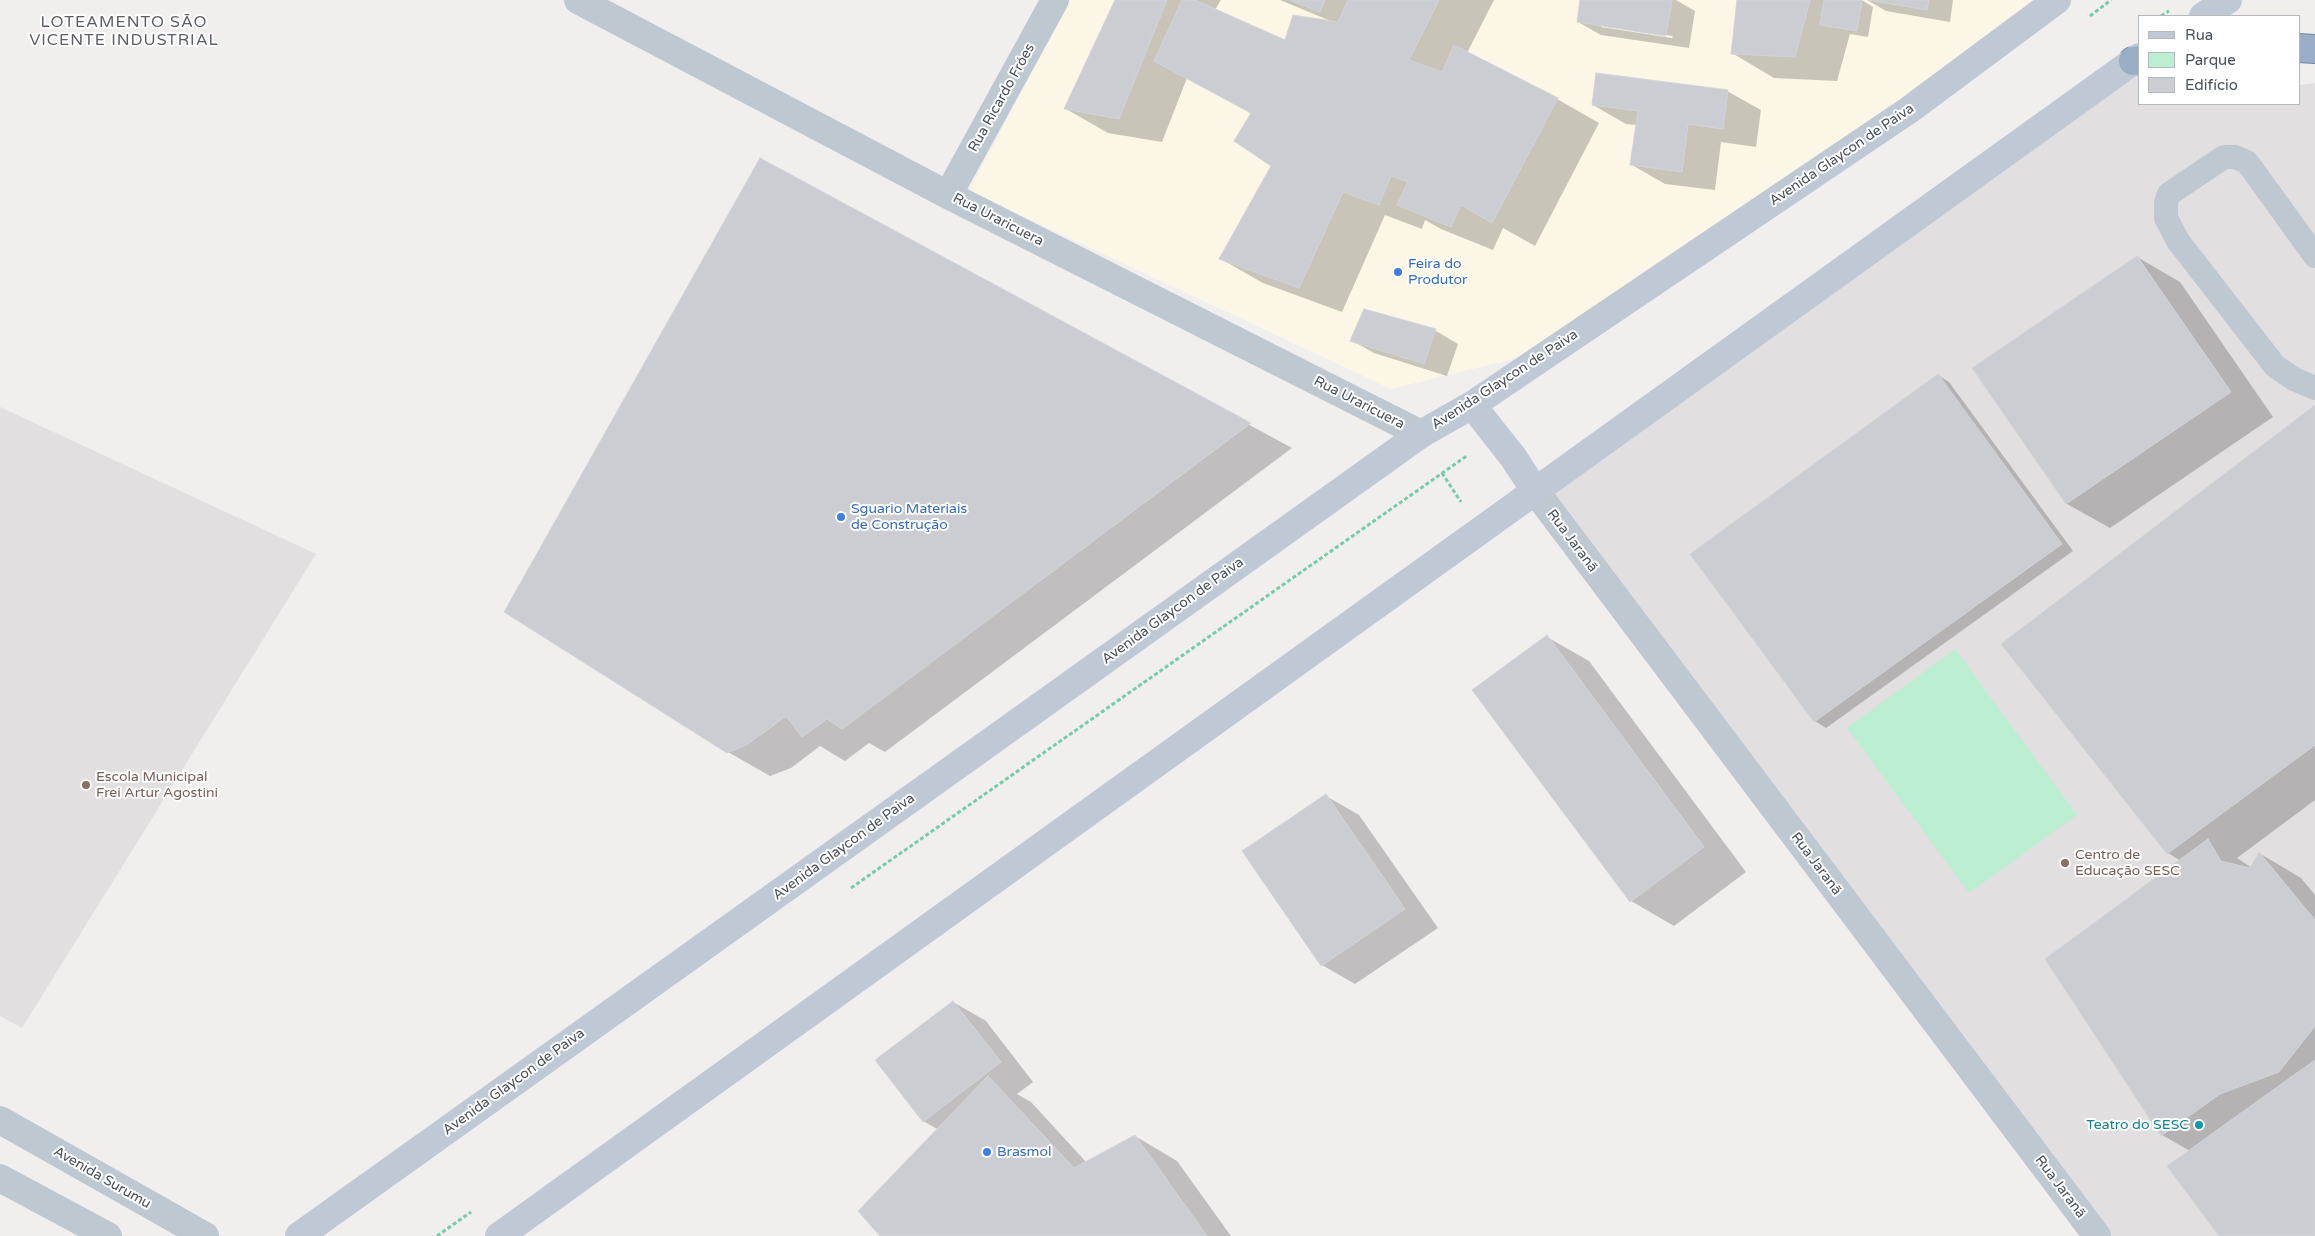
<!DOCTYPE html>
<meta charset="utf-8">
<style>
body{margin:0}
#map{position:relative;width:2315px;height:1236px;overflow:hidden;background:#f1eeee;font-family:"Varela Round",sans-serif}
canvas{display:block}
.legend{position:absolute;left:2138px;top:15px;width:162px;height:90px;box-sizing:border-box;background:#fff;border:1px solid #b5b9be;margin:0;padding:6px 9px;list-style:none;font-size:15px;color:#46515c}
.legend li{display:flex;align-items:center;gap:10px;height:25px}
.legend b{width:25px;border:1px solid #b5b9be}
</style>
<div id="map">
<canvas width="2315" height="1236"></canvas>
<ul class="legend">
<li><b style="height:6px;background:#bfc9d5"></b>Rua</li>
<li><b style="height:14px;background:#bcefd1"></b>Parque</li>
<li><b style="height:14px;background:#cbcdd3"></b>Edifício</li>
</ul>
</div>
<script>
const context = document.querySelector('canvas').getContext('2d');
context.lineJoin = 'round';
function fill(path, color) {
  context.fillStyle = color;
  context.fill(path, 'evenodd');
}
function poly(rows) {
  const path = new Path2D();
  for (const r of rows) {
    path.moveTo(r[0], r[1]);
    for (let i = 2; i < r.length; i += 2) path.lineTo(r[i], r[i + 1]);
  }
  return path;
}
function trace(path, color, width, dash) {
  context.strokeStyle = color;
  context.lineWidth = width;
  context.lineCap = dash ? 'butt' : 'round';
  context.setLineDash(dash || []);
  context.stroke(path);
}
function label(font, color, halo, rows, align = 'center') {
  context.font = font + ' "Varela Round",sans-serif';
  context.lineWidth = 4;
  context.setLineDash([]);
  context.textBaseline = 'middle';
  context.strokeStyle = halo;
  context.fillStyle = color;
  for (const [text, x, y, turn = 0] of rows) {
    context.save();
    context.translate(x, y);
    context.rotate((+turn || 0) * Math.PI / 180);
    context.textAlign = isNaN(turn) ? turn : align;
    if (halo) context.strokeText(text, 0, 0);
    context.fillText(text, 0, 0);
    context.restore();
  }
}
const commercial = poly([
 [1070,0,2046,0,1538,353,1391,389,969,191]
]);
const education = poly([
 [2139,68,2139,104,2299,104,2299,85,2315,83,2315,1236,2092,1236,1539,490],
 [0,407,316,554,22,1028,0,1016]
]);
const green = poly([
 [1955,649,2077,815,1969,893,1847,728]
]);
const shadow = poly([
 [1117,0,1221,0,1215,10,1286,41,1333,22,1280,0,1494,0,1467,53,1557,99,1599,123,1535,246,1503,228,1493,250,1441,229,1425,220,1422,229,1385,215,1342,312,1263,283,1221,259,1273,166,1252,114,1187,78,1162,142,1108,133,1066,109],
 [1581,0,1676,0,1695,11,1689,48,1601,35,1578,22],
 [1601,25,1673,36,1672,38,1601,27],
 [1738,0,1862,0,1873,7,1868,37,1850,34,1837,81,1774,78,1732,53],
 [1867,0,1953,0,1950,22,1886,11],
 [1727,91,1761,110,1756,147,1721,142,1715,190,1665,184,1632,165,1637,125,1626,124,1593,105],
 [761,160,1292,448,885,752,869,743,845,761,820,746,791,768,770,776,728,752],
 [2137,257,2180,282,2273,417,2110,528,2067,504,1974,368],
 [1364,310,1436,331,1458,344,1447,376,1374,353,1351,340],
 [1938,375,1949,382,2073,551,1826,728,1815,721],
 [2315,406,2315,800,2237,858,2252,868,2259,853,2301,878,2315,895,2315,1236,2220,1236,2190,1151,2162,1135,2181,861,2168,853],
 [1547,637,1589,661,1746,872,1674,926,1631,901,1474,690],
 [1326,796,1359,815,1438,928,1355,984,1322,965],
 [953,1002,986,1021,1033,1082,1017,1094,1031,1102,1087,1163,1135,1136,1177,1161,1231,1236,881,1236,939,1130,923,1121]
]);
const building = poly([
 [1115,0,1167,0,1119,119,1064,109,1115,0],
 [1182,0,1195,0,1285,40,1293,15,1338,22,1348,0,1439,0,1409,60,1442,72,1454,45,1558,98,1492,223,1461,205,1451,227,1397,205,1408,182,1391,176,1379,205,1343,192,1299,288,1219,259,1271,166,1234,141,1251,113,1154,61,1182,0],
 [1290,0,1325,0,1320,12,1290,0],
 [1580,0,1672,0,1666,36,1577,22,1580,0],
 [1737,0,1810,0,1795,57,1731,54,1737,0],
 [1824,0,1862,0,1857,31,1820,25,1824,0],
 [1868,0,1929,0,1927,10,1868,0],
 [1596,73,1728,90,1723,129,1688,124,1682,172,1630,165,1638,111,1592,105,1596,73],
 [760,158,1251,423,842,729,827,719,802,737,786,716,748,744,727,753,504,612,760,158],
 [2137,256,2231,392,2066,504,1972,368,2137,256],
 [1364,309,1436,329,1424,364,1350,341,1364,309],
 [1938,374,2062,544,1814,722,1690,554,1938,374],
 [2315,405,2315,745,2167,854,2001,644,2315,405],
 [1547,635,1704,847,1630,902,1472,690,1547,635],
 [1326,794,1405,909,1321,966,1242,851,1326,794],
 [2208,839,2221,861,2250,868,2259,852,2315,920,2315,1026,2279,1072,2220,1094,2161,1136,2045,959,2208,839],
 [953,1001,1001,1062,923,1122,875,1060,953,1001],
 [2315,1060,2315,1236,2219,1236,2167,1166,2315,1060],
 [988,1076,1074,1168,1135,1135,1207,1236,880,1236,858,1211,988,1076]
]);
const path = poly([
 [2090,16,2111,0],
 [2161,16,2169,11],
 [1442,473,1461,502],
 [851,888,1468,455],
 [437,1236,471,1212]
]);
const service = poly([
 [2315,256,2247,162,2235,157,2224,157,2169,194,2166,202,2166,218,2178,241,2275,366,2294,379,2315,388]
]);
const minor = poly([
 [578,0,948,195,1421,434],
 [948,195,1055,0],
 [1536,492,2097,1236]
]);
const tertiary = poly([
 [0,1120,205,1236],
 [0,1178,108,1236]
]);
const secondary = poly([
 [2203,16,2228,0],
 [1472,405,1513,457,1536,492],
 [299,1236,1421,434,1472,405,1909,110,2057,0],
 [499,1236,2139,57]
]);
const trunk = poly([
 [2299,48,2315,49],
 [2133,61,2139,60]
]);
const markers = [
 [1398,272,5,"#3f7fe0"],
 [841,517,5,"#3f7fe0"],
 [86,785,5,"#8d6e63"],
 [2065,863,5,"#8d6e63"],
 [2199,1125,5,"#0f9aa8"],
 [987,1152,5,"#3f7fe0"]
];
const streetNames = [
 ["Rua Ricardo Fróes",1002,98,-61],
 ["Avenida Glaycon de Paiva",1842,155,-34],
 ["Rua Uraricuera",998,220,27],
 ["Avenida Glaycon de Paiva",1505,380,-33],
 ["Rua Uraricuera",1359,403,27],
 ["Rua Jaranã",1572,541,53],
 ["Avenida Glaycon de Paiva",1173,611,-36],
 ["Avenida Glaycon de Paiva",844,847,-36],
 ["Rua Jaranã",1816,864,53],
 ["Avenida Glaycon de Paiva",514,1082,-36],
 ["Avenida Surumu",102,1178,30],
 ["Rua Jaranã",2060,1187,53]
];
const shopNames = [
 ["Feira do",1408,264],
 ["Produtor",1408,280],
 ["Sguario Materiais",851,509],
 ["de Construção",851,525],
 ["Brasmol",997,1152]
];
const educationNames = [
 ["Escola Municipal",96,777],
 ["Frei Artur Agostini",96,793],
 ["Centro de",2075,855],
 ["Educação SESC",2075,871]
];
const cultureNames = [
 ["Teatro do SESC",2189,1125]
];
const quarterNames = [
 ["LOTEAMENTO SÃO",124,23],
 ["VICENTE INDUSTRIAL",124,41]
];
fill(commercial, '#fcf6e7');
fill(education, '#e2dfe0');
fill(green, '#bcefd1');
fill(shadow, '#0003');
fill(building, '#cbcdd3');
trace(building, '#d2d4da', 1);
trace(trunk, '#708aa9', 30);
trace(path, '#74cda4', 3, [4, 2.5]);
trace(service, '#bec8d1', 24);
trace(minor, '#bec8d1', 28);
trace(tertiary, '#bec8d1', 28);
trace(secondary, '#bfc9d5', 28);
trace(trunk, '#99aec6', 28);
for (const [x, y, r, color] of markers) {
  const dot = new Path2D();
  dot.arc(x, y, r, 0, 2 * Math.PI);
  context.fillStyle = color;
  context.fill(dot);
  trace(dot, '#fff', 2);
}
label('14px', '#46515c', '#fff', streetNames);
label('14px', '#366cbe', '#fff', shopNames, 'left');
label('14px', '#785e54', '#fff', educationNames, 'left');
label('14px', '#0d838f', '#fff', cultureNames, 'right');
context.letterSpacing = '1px';
label('16px', '#5b5e63', '#fff', quarterNames);
context.letterSpacing = '0px';
</script>
